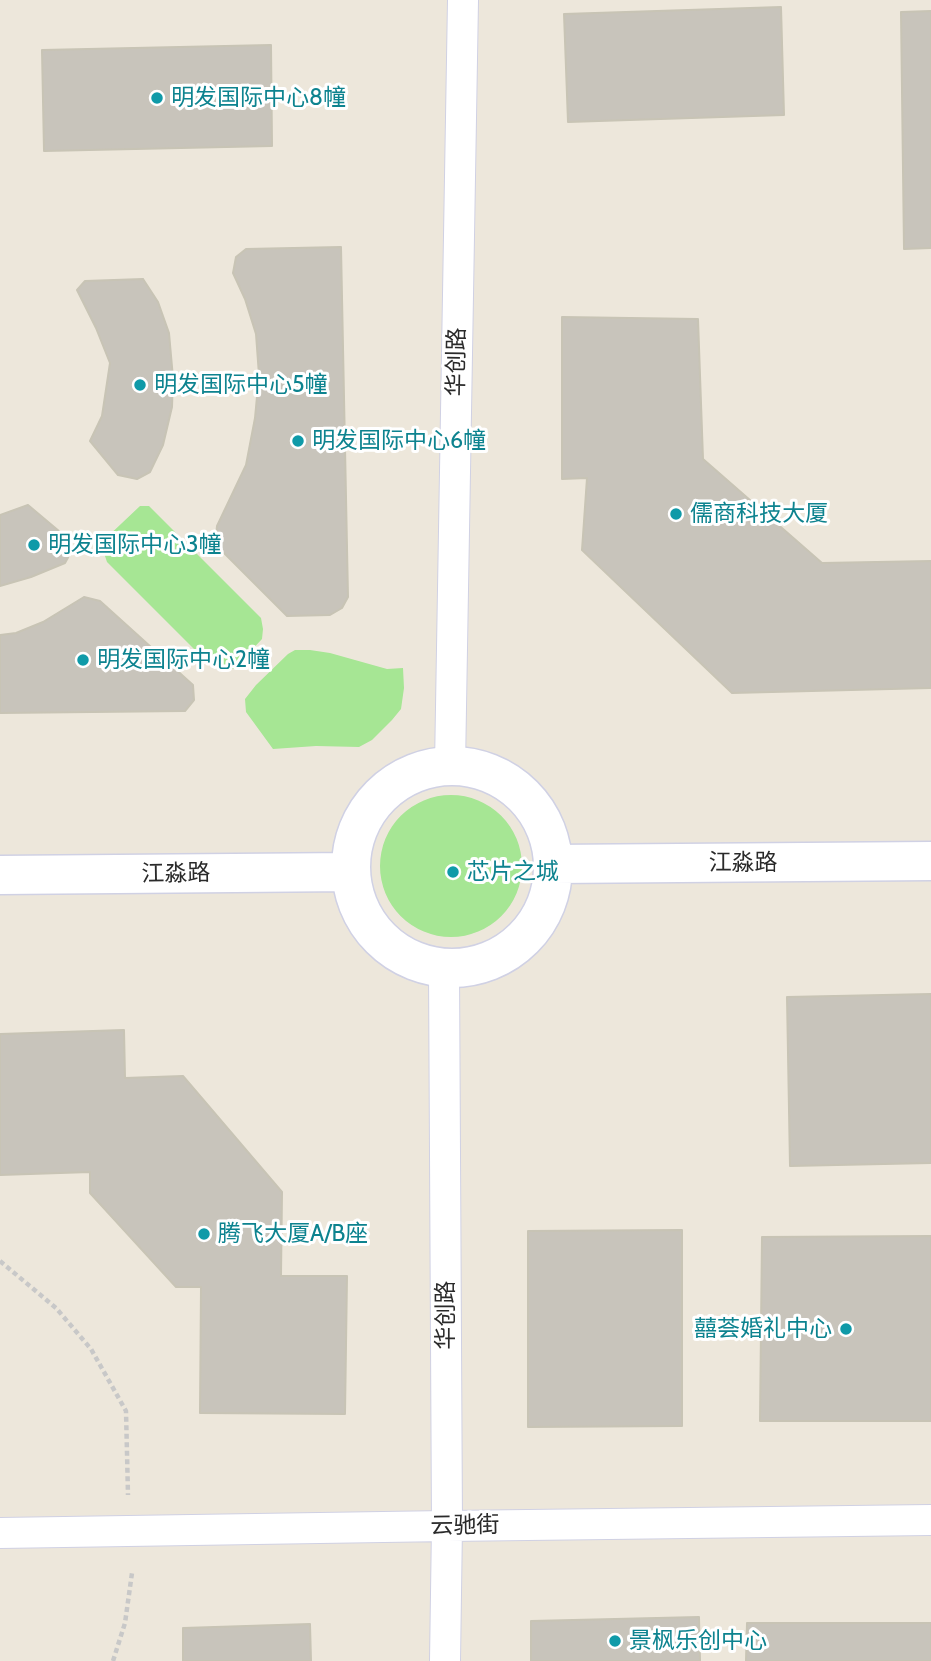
<!DOCTYPE html>
<meta charset="utf-8">
<style>
body{margin:0}
canvas{display:block;background:#ede7db}
</style>
<canvas width="931" height="1661"></canvas>
<script>
const context = document.querySelector('canvas').getContext('2d');
context.lineJoin = 'round';
function fill(path, color) {
  context.fillStyle = color;
  context.fill(path, 'evenodd');
}
function poly(rows) {
  const path = new Path2D();
  for (const r of rows) {
    if (r.length === 3) {
      path.moveTo(r[0] + r[2], r[1]);
      path.arc(r[0], r[1], r[2], 0, 2 * Math.PI);
      continue;
    }
    path.moveTo(r[0], r[1]);
    for (let i = 2; i < r.length; i += 2) path.lineTo(r[i], r[i + 1]);
  }
  return path;
}
function trace(path, color, width, dash) {
  context.strokeStyle = color;
  context.lineWidth = width;
  context.lineCap = dash ? 'butt' : 'round';
  context.setLineDash(dash || []);
  context.stroke(path);
}
function label(font, color, halo, rows, align = 'center') {
  context.font = font + ' Cabin,"Noto Sans SC",sans-serif';
  context.lineWidth = 6;
  context.setLineDash([]);
  context.textBaseline = 'middle';
  context.strokeStyle = halo;
  context.fillStyle = color;
  for (const [text, x, y, turn = 0] of rows) {
    context.save();
    context.translate(x, y);
    context.rotate((+turn || 0) * Math.PI / 180);
    context.textAlign = isNaN(turn) ? turn : align;
    if (halo) context.strokeText(text, 0, 0);
    context.fillText(text, 0, 0);
    context.restore();
  }
}
const green = poly([
 [140,506,149,506,261,618,263,629,262,639,234,669,222,668,208,663,107,562,103,550,104,540],
 [295,650,310,650,330,653,387,669,403,668,404,688,401,709,392,720,372,740,359,747,316,746,273,749,246,712,245,699,256,685,288,654],
 [451,866,71]
]);
const building = poly([
 [781,7,784,115,568,122,564,14,781,7],
 [931,11,931,248,904,249,901,12,931,11],
 [271,45,272,146,44,151,42,50,271,45],
 [341,247,348,597,342,608,330,615,287,616,215,544,217,526,246,465,255,418,259,375,256,334,245,299,233,273,236,257,246,249,341,247],
 [143,279,158,302,169,333,173,378,172,407,163,445,150,472,137,479,118,475,90,441,102,416,110,363,96,328,77,290,85,281,143,279],
 [562,317,698,319,703,459,822,563,931,561,931,688,732,693,582,550,587,478,562,479,562,317],
 [28,505,66,537,71,552,65,563,31,577,0,586,0,515,28,505],
 [84,597,100,601,193,685,194,700,185,711,0,713,0,635,16,633,43,622,84,597],
 [931,994,931,1163,790,1166,787,997,931,994],
 [124,1030,125,1078,183,1076,282,1192,281,1276,347,1276,345,1414,200,1413,201,1287,176,1287,90,1193,90,1172,0,1175,0,1034,124,1030],
 [682,1230,682,1426,528,1427,528,1231,682,1230],
 [931,1236,931,1421,760,1421,762,1237,931,1236],
 [699,1617,700,1661,531,1661,531,1621,699,1617],
 [747,1623,931,1623,931,1661,746,1661,747,1623],
 [310,1624,311,1661,183,1661,183,1628,310,1624]
]);
const path = poly([
 [0,1261,56,1308,91,1349,126,1411,128,1495],
 [113,1661,125,1623,132,1573]
]);
const street = poly([
 [450,766,463,0],
 [444,968,447,1526,445,1661],
 [0,1533,447,1526,931,1520]
]);
const secondary = poly([
 [452,867,101],
 [554,864,931,861],
 [0,875,351,872]
]);
const markers = [
 [157,98,7,"#0f9aa8"],
 [140,385,7,"#0f9aa8"],
 [298,441,7,"#0f9aa8"],
 [676,514,7,"#0f9aa8"],
 [34,545,7,"#0f9aa8"],
 [83,660,7,"#0f9aa8"],
 [453,872,7,"#0f9aa8"],
 [204,1234,7,"#0f9aa8"],
 [846,1329,7,"#0f9aa8"],
 [615,1641,7,"#0f9aa8"]
];
const cultureNames = [
 ["明发国际中心8幢",171,98],
 ["明发国际中心5幢",154,385],
 ["明发国际中心6幢",312,441],
 ["儒商科技大厦",690,514],
 ["明发国际中心3幢",48,545],
 ["明发国际中心2幢",97,660],
 ["芯片之城",467,872],
 ["腾飞大厦A/B座",218,1234],
 ["囍荟婚礼中心",832,1329,"right"],
 ["景枫乐创中心",629,1641]
];
const streetNames = [
 ["华创路",457,362,-89],
 ["江淼路",743,863],
 ["江淼路",176,874,-1],
 ["华创路",446,1315,-90],
 ["云驰街",465,1526,-1]
];
fill(green, '#a6e694');
fill(building, '#c8c4bb');
trace(building, '#c8c4b5', 2);
trace(street, '#d0d1e4', 32);
trace(secondary, '#d0d1e4', 41);
trace(path, '#c8c8c8', 4.5, [5, 3.5]);
trace(street, '#fff', 30);
trace(secondary, '#fff', 38);
for (const [x, y, r, color] of markers) {
  const dot = new Path2D();
  dot.arc(x, y, r, 0, 2 * Math.PI);
  context.fillStyle = color;
  context.fill(dot);
  trace(dot, '#fff', 2.5);
}
label('23px', '#0d838f', '#fff', cultureNames, 'left');
label('23px', '#2a2a2a', '#fff', streetNames);
</script>
